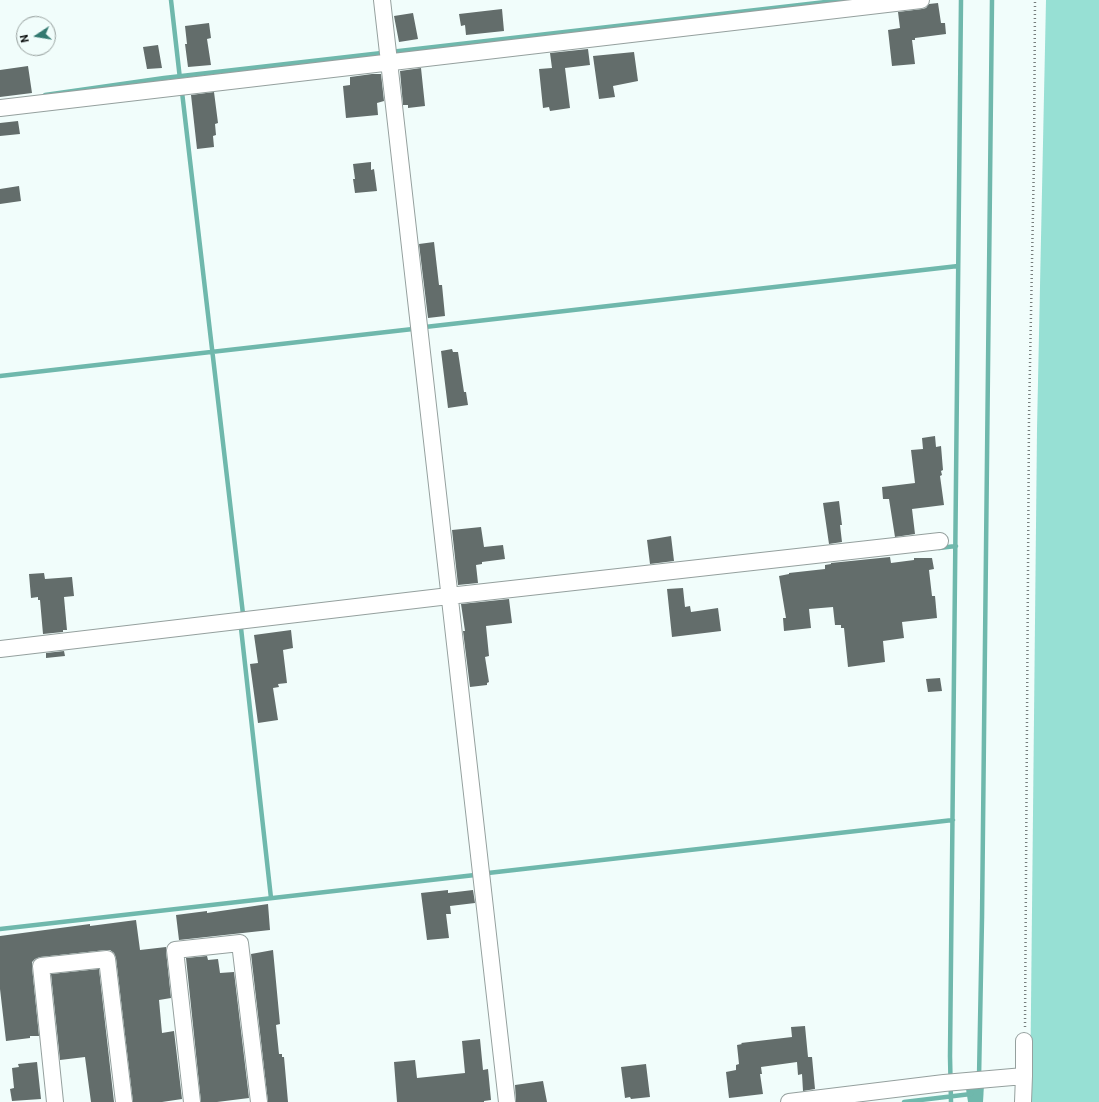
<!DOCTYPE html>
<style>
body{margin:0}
#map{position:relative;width:1099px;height:1102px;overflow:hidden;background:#f1fdfb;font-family:Roboto,sans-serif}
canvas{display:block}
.north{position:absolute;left:16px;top:16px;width:40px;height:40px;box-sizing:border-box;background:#f1fdfb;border:1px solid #97a09e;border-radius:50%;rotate:258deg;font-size:11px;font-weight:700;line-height:16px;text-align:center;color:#101413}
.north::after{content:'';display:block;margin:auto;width:14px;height:18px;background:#337970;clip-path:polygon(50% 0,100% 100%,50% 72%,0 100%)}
</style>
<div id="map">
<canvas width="1099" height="1102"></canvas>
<div class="north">N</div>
</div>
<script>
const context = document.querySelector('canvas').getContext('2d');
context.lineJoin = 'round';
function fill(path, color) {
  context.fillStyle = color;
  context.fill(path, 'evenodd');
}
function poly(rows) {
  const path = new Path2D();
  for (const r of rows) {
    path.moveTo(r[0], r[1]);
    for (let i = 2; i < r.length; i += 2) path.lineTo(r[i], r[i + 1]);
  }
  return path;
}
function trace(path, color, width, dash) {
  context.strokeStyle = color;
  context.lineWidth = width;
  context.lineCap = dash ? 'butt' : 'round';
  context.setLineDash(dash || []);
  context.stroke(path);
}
const green = poly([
 [1046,0,1099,0,1099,1102,1030,1102,1037,429]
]);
const water = poly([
 [984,1085,983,1102,968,1102,966,1089]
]);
const stream = poly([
 [171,0,180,79],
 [182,92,243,614],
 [45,95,164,78,843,0],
 [425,327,958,266],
 [0,376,413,329],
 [939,548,956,546],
 [241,628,271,898],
 [488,873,953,820],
 [0,929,475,875],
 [979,1078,982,918,992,0],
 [904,1102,971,1094],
 [951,1102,950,1056,961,0]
]);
const building = poly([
 [938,3,941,23,945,23,946,34,915,38,915,40,912,40,915,64,892,66,888,30,900,28,898,12,922,9,926,8,929,4],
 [502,9,504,31,466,35,465,25,461,26,459,14],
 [413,13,418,39,399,42,394,16],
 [209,23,211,38,207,39,211,65,188,67,185,44,187,44,185,26],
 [158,45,162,68,147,69,143,47],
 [588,49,590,65,565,68,570,108,550,111,549,107,543,108,539,69,552,68,550,53],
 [634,52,638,81,613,86,615,97,599,99,593,56],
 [28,66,32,93,0,97,0,70],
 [421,68,425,106,408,108,408,105,403,105,400,71],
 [372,74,381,74,384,101,377,103,378,115,346,118,343,86,350,85,350,77],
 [214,92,218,123,215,124,216,135,213,136,214,147,197,149,191,95],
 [18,121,20,134,0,136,0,123],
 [371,162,371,170,374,169,377,191,355,193,353,179,355,179,353,164],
 [19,186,21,201,0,204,0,189],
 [434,242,439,285,442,285,445,316,428,318,419,244],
 [452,349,453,352,458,352,464,392,466,392,468,405,448,408,441,351],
 [935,436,936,447,941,446,943,470,941,471,942,475,940,476,944,505,912,509,915,534,895,537,889,499,883,499,882,487,915,483,911,450,923,449,922,438],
 [839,501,842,525,840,525,842,542,829,544,823,503],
 [481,527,484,547,503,545,505,559,482,562,482,564,476,565,478,583,458,585,452,530],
 [671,536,674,561,650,564,647,540],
 [890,557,891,563,914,560,914,558,932,558,934,569,929,570,932,596,935,596,937,618,902,622,904,638,883,641,885,662,848,667,844,628,841,628,841,625,835,625,833,607,809,609,811,628,784,631,783,618,786,618,779,576,789,574,789,573,825,569,825,565,831,564,831,563],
 [44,573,45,579,72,577,74,596,64,597,67,630,63,630,63,632,43,634,40,600,38,600,38,597,31,598,29,574],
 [683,588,685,607,690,606,691,612,718,608,721,631,672,637,667,589],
 [509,599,512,623,486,626,489,656,485,657,489,682,487,683,487,685,470,687,463,631,465,631,461,604],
 [291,630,293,648,283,650,287,683,278,684,279,687,273,688,278,720,258,723,250,664,258,663,254,635],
 [64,651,65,656,46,658,46,653],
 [940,678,942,691,928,692,926,679],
 [448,890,448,893,473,890,475,903,450,906,451,914,446,914,449,938,427,940,421,893],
 [268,904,270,930,179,940,176,915,207,911,207,913],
 [136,920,140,950,166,947,166,951,171,998,159,1000,162,1033,174,1031,182,1099,162,1102,133,1102,116,958,114,953,110,950,106,950,40,957,35,959,32,962,32,967,39,1036,30,1036,30,1038,6,1041,0,989,0,936,90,924,90,926],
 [273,950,280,1024,276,1025,279,1054,282,1054,282,1057,284,1057,288,1102,268,1102,251,954],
 [207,956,208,960,218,959,220,973,234,972,249,1098,217,1102,201,1102,186,958],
 [99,969,114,1102,91,1102,85,1057,60,1060,51,974],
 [805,1026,808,1057,812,1057,815,1089,803,1091,802,1074,798,1075,797,1062,761,1067,762,1074,760,1074,763,1094,729,1098,726,1072,736,1070,736,1065,739,1064,737,1045,742,1044,741,1043,792,1037,791,1027],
 [480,1039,483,1070,488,1069,491,1100,484,1101,484,1102,397,1102,394,1062,415,1060,417,1078,465,1073,462,1041],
 [37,1062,41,1099,12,1101,10,1089,14,1088,12,1068,19,1067,18,1064],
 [646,1064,650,1097,631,1099,630,1097,625,1098,621,1067],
 [543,1081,547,1102,516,1102,515,1085]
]);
const path = poly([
 [1025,1027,1029,417,1034,159,1035,0]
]);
const minor = poly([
 [382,0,507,1102],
 [0,108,921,0],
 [0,649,449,596,940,541],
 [55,1102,41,966,107,959,124,1102],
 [192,1102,175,950,240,943,259,1102],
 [789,1102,944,1083,1024,1076,1024,1041],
 [1023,1102,1024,1076]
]);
fill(green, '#97e0d4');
fill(water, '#6fb8ac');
trace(stream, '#6fb8ac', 4.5);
fill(building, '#636d6b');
trace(minor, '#95a09e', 18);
trace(path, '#767d7c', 2.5, [1, 3]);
trace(minor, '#fff', 16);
</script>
